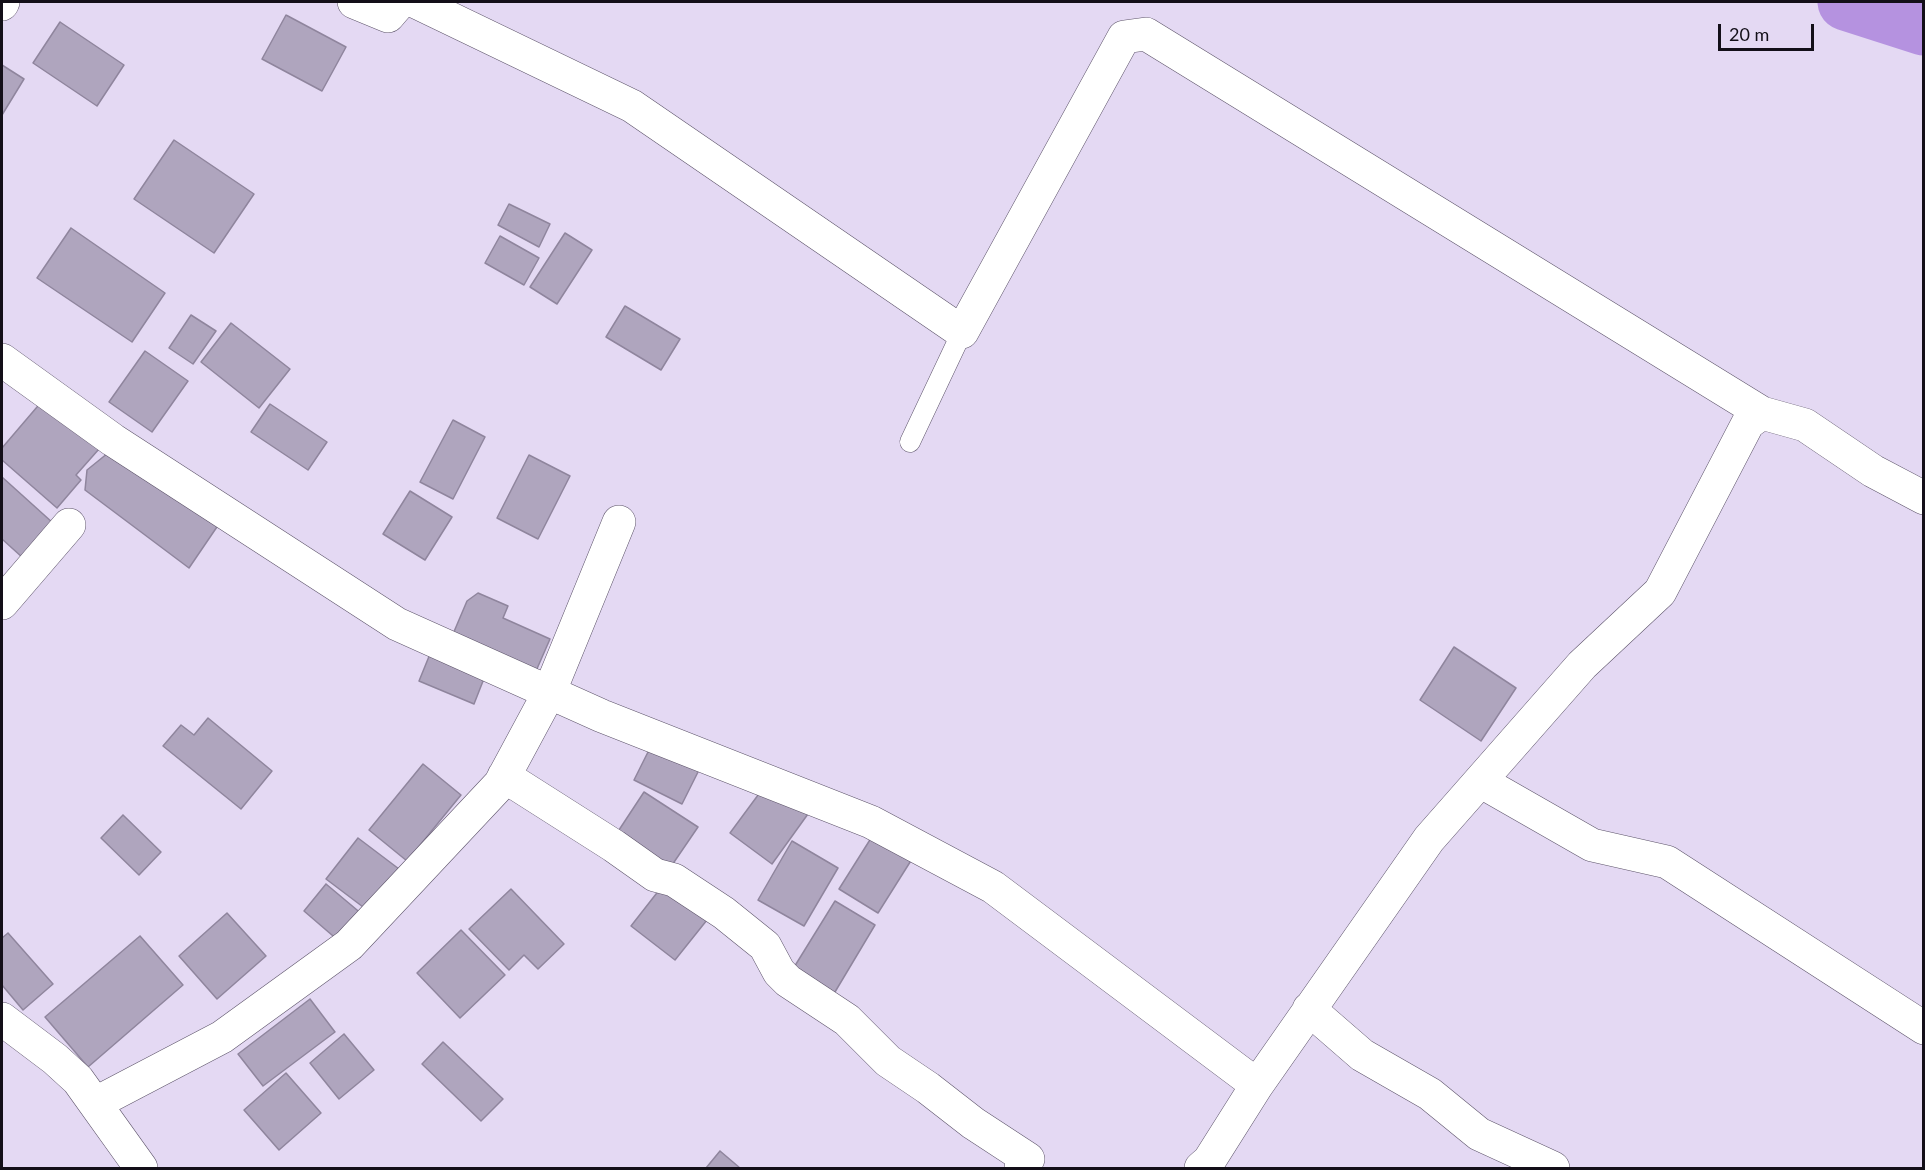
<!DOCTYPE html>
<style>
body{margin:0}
#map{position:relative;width:1925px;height:1170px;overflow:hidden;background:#e4d9f3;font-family:Lato,sans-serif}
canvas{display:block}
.frame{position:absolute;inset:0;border:3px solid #130f18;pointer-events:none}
.scale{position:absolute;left:1718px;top:24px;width:96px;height:27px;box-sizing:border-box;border:3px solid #130f18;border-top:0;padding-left:8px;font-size:18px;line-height:21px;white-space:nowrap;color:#130f18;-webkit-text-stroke:4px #e4d9f3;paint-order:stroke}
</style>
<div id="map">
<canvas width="1925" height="1170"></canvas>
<div class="frame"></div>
<div class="scale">20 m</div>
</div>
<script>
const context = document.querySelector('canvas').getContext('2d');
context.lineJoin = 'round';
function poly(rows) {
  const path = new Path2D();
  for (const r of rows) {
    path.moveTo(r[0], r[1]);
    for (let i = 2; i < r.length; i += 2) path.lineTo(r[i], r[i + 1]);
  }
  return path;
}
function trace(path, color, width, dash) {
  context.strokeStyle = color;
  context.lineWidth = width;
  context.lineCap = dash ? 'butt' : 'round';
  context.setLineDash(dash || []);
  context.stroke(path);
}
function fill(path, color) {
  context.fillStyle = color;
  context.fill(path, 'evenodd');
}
const river = poly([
 [1846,2,1924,27]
]);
const building = poly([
 [286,15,346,47,322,91,262,59,286,15],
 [60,22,124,65,97,106,33,63,60,22],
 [2,65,24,79,2,115,2,65],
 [174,140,254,194,214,253,134,199,174,140],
 [509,204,550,224,539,247,498,225,509,204],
 [71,228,165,293,132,342,37,278,71,228],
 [565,233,592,250,557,304,530,287,565,233],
 [500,236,539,258,524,285,485,263,500,236],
 [625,306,680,339,661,370,606,337,625,306],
 [191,315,216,331,193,364,169,348,191,315],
 [231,323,290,369,259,408,201,362,231,323],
 [145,351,188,381,152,432,109,402,145,351],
 [43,400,99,449,76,475,81,480,57,508,2,460,2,448,43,400],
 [270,404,327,442,308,470,251,432,270,404],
 [453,420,485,437,453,499,420,482,453,420],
 [108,453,221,521,189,568,85,490,87,470,108,453],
 [529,455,570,476,538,539,497,518,529,455],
 [2,477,53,523,23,558,2,539,2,477],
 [410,491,452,517,425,560,383,534,410,491],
 [478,593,508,606,503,618,550,639,536,671,453,634,467,601,478,593],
 [1454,647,1516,688,1481,741,1420,700,1454,647],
 [430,654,485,676,474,704,419,681,430,654],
 [208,718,272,771,241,809,163,746,181,725,194,735,208,718],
 [651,746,699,770,682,804,634,780,651,746],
 [423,764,461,795,407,861,369,830,423,764],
 [764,787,813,807,772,864,730,833,764,787],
 [644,792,698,827,670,868,617,833,644,792],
 [123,815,161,852,139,875,101,838,123,815],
 [873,835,912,859,878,913,839,889,873,835],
 [358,838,403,872,371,913,326,879,358,838],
 [792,841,838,868,804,926,758,900,792,841],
 [667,880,711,915,675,960,631,926,667,880],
 [326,884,363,915,340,942,304,911,326,884],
 [511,889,564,944,538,969,524,955,509,970,469,929,511,889],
 [835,901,875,925,829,1002,788,977,835,901],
 [227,913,266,956,217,999,179,956,227,913],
 [461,930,505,975,460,1018,417,973,461,930],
 [8,933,53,984,23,1010,2,985,2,938,8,933],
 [140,936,183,985,88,1067,45,1017,140,936],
 [310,999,335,1032,263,1086,238,1054,310,999],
 [344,1034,374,1070,339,1099,310,1063,344,1034],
 [443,1042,503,1099,481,1121,422,1064,443,1042],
 [286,1073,321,1113,279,1150,244,1110,286,1073],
 [720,1151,740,1168,706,1168,720,1151]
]);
const service = poly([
 [910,442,962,332]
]);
const minor = poly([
 [354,2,388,16,400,2],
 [416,2,632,106,962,332,1124,37,1146,34,1762,413],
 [2,4,3,2],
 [2,360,113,440,397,624,602,716,871,822,993,887,1257,1085],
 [2,603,69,525],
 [504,776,614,846,655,875,674,880,724,913,765,946,779,972,788,981,847,1020,888,1061,928,1088,973,1123,1028,1159,1021,1168],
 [1480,781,1592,845,1667,862,1924,1028],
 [1309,1009,1362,1055,1430,1094,1479,1134,1553,1168],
 [96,1103,222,1037,349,945,500,784,549,693,619,522],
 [1201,1168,1209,1161,1257,1085,1429,839,1582,665,1660,592,1748,423,1762,413,1805,425,1873,471,1924,498]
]);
const tertiary = poly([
 [2,1019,55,1059,78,1080,141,1168]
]);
trace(river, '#b592e0', 57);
fill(building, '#afa5be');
trace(building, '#8f859d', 1.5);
trace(service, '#5d546a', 21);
trace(minor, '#5d546a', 34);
trace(tertiary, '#5d546a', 34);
trace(service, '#fff', 20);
trace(minor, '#fff', 33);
trace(tertiary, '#fff', 33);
</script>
